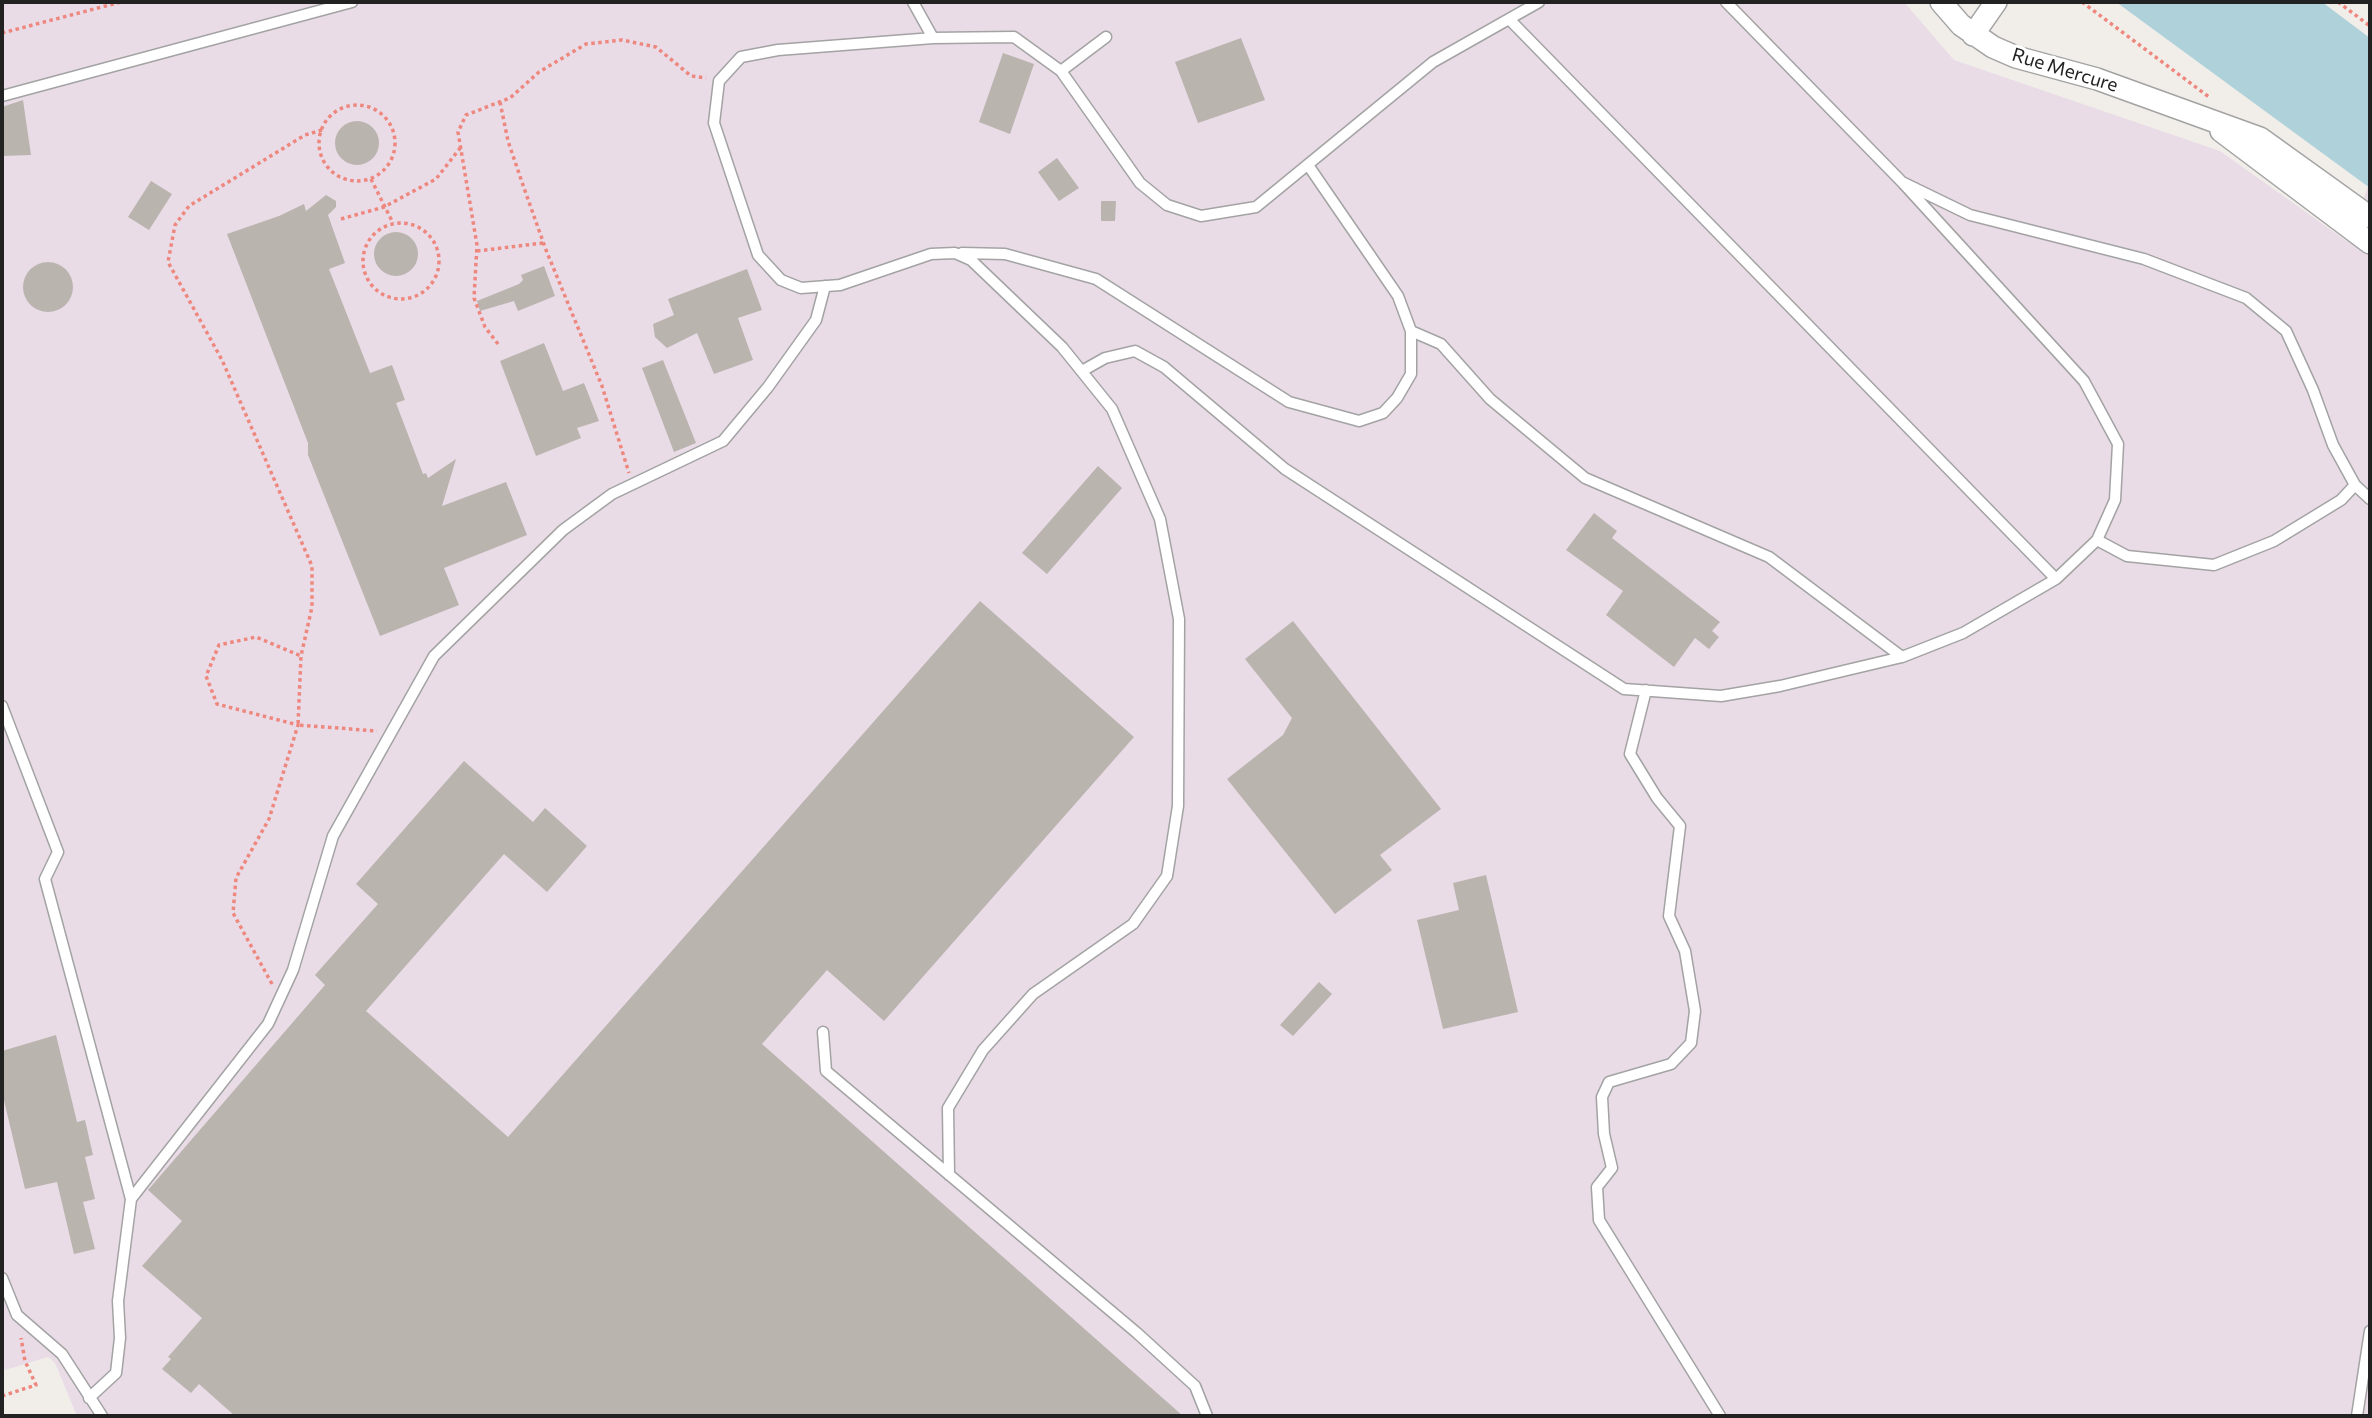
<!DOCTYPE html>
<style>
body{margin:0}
#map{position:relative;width:2372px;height:1418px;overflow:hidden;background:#f1eeea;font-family:Commissioner,sans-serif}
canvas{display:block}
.frame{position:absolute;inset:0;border:4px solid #222;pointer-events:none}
</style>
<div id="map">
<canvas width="2372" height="1418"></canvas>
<div class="frame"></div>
</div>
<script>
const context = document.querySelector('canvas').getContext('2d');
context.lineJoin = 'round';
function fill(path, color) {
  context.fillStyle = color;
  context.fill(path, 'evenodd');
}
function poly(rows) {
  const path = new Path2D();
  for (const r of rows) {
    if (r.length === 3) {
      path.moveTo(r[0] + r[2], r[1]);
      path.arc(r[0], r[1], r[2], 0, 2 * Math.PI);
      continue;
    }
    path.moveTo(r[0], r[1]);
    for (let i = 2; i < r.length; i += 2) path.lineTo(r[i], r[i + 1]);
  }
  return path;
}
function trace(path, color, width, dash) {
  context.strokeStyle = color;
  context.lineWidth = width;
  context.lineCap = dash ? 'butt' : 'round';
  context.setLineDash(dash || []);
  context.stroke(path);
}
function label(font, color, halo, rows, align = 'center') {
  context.font = font + ' Commissioner,sans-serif';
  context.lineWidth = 6;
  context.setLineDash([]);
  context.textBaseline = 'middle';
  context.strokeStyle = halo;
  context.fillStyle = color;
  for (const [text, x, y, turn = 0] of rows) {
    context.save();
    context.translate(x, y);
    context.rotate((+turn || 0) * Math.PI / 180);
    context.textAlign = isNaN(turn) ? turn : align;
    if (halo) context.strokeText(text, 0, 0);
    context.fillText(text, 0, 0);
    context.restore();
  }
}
const industrial = poly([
 [2,2,1904,2,1954,60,2220,151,2348,242,2368,186,2370,1416,77,1416,55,1363,48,1357,5,1370,2,1362]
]);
const water = poly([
 [2116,2,2322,2,2370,38,2370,188]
]);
const building = poly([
 [1241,38,1265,100,1198,123,1175,62],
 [1003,53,1034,64,1010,134,979,122],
 [23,100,31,155,2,156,2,107],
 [357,143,22],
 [1057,158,1079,188,1059,201,1038,172],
 [151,181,172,194,149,230,128,217],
 [326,195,336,201,336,207,328,215,345,263,329,269,370,373,392,365,405,400,396,403,423,474,426,473,428,478,456,459,442,506,506,482,527,535,444,568,459,605,380,636,308,455,308,443,227,234,279,216,304,204,306,211],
 [1101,201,1116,201,1115,221,1101,221],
 [396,254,22],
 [48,287,25],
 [544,266,555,296,518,311,514,301,480,311,477,301,519,284,523,280,521,275],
 [747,269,762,310,738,318,753,360,714,374,697,333,667,348,655,337,653,324,674,315,668,299],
 [544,343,563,391,584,383,599,421,577,428,581,438,536,456,500,361],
 [663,360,696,443,674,452,642,368],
 [1098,466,1122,488,1047,574,1022,553],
 [1594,513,1617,531,1612,538,1720,622,1712,631,1719,637,1709,649,1695,638,1674,667,1606,615,1623,591,1566,550],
 [980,601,1134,737,884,1021,827,970,762,1044,1183,1416,235,1416,199,1384,191,1393,162,1369,171,1359,168,1357,202,1318,142,1266,182,1221,148,1190,325,985,315,975,378,904,356,884,464,761,533,822,545,808,587,846,547,892,504,854,366,1011,508,1137],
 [1293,621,1441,809,1380,855,1392,870,1335,914,1227,779,1283,735,1292,718,1245,659],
 [1486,875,1518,1012,1443,1029,1417,920,1459,910,1453,883],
 [1319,982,1332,994,1293,1036,1280,1025],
 [56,1035,77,1122,85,1120,93,1155,85,1157,95,1199,83,1202,95,1249,74,1254,57,1182,25,1189,2,1092,2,1051]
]);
const path = poly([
 [2082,2,2209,97],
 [2338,2,2370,26],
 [2,33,121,2],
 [500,102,508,141,524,188,546,250,602,386,629,473],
 [357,143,38],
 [322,130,305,135,189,206,175,225,168,262,222,360,312,566,312,607,301,656,298,725,377,731],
 [371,179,393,223],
 [341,219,384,207,436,179,461,147],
 [401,261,38],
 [477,251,543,243],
 [498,344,485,327,474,298,477,245,458,132,466,115,510,98,539,72,586,44,622,40,656,47,691,76,706,78],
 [272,984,233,913,236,878,269,819,298,725,217,704,206,676,219,645,256,637,301,656],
 [2,1396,36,1385,25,1361,21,1338]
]);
const lane = poly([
 [913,2,933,38,1014,37,1061,71,1140,183,1167,205,1201,216,1256,207,1433,62,1539,2],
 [1726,2,1902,182,1970,215,2144,259,2246,298,2286,331,2313,390,2333,445,2355,485,2370,499],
 [1509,19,2056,579,2097,540,2115,500,2118,444,2084,381,1902,182],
 [933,38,778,50,741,57,719,81,714,123,758,255,781,280,801,288,840,285,931,254,955,253,971,260,1062,347,1112,409,1160,519,1179,619,1178,806,1167,876,1133,924,1033,994,983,1050,948,1108,949,1175],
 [1061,71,1106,37],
 [2,96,352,2],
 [962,253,1005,254,1096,279,1289,402,1359,421,1383,413,1397,398,1411,374,1411,331,1398,296,1308,165],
 [1411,331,1441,344,1490,399,1585,478,1769,557,1902,657,1963,633,2056,579],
 [1082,371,1105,358,1135,351,1164,367,1285,469,1624,689,1721,696,1780,686,1902,657],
 [2097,540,2127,556,2214,565,2274,541,2341,500,2355,485],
 [1646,690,1630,754,1657,798,1680,826,1669,916,1685,951,1695,1011,1691,1043,1671,1064,1609,1082,1602,1097,1604,1134,1612,1168,1597,1187,1599,1220,1720,1416],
 [2,706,58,852,45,879,131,1199,118,1301,120,1338,116,1373,89,1398],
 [823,1032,826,1071,1137,1333,1195,1386,1207,1416],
 [131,1199,268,1024,293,970,333,836,434,656,563,530,612,494,723,441,768,387,816,320,825,286],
 [2,1278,17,1315,62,1354,102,1416],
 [2357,1416,2370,1331]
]);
const street = poly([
 [1941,2,1961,25,1993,47,2016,57,2097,79,2260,138,2370,217],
 [1973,35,1996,2],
 [2221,131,2370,243]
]);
const streetNames = [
 ["Rue Mercure",2065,70,17]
];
fill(industrial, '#e9dce7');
fill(water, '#afd1da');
fill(building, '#bab4af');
trace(lane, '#a3a3a3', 13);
trace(street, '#a3a3a3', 24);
trace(path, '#ee877e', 3.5, [3.5, 3.5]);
trace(lane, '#fff', 10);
trace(street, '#fff', 21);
label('19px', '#222', '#fff', streetNames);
</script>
